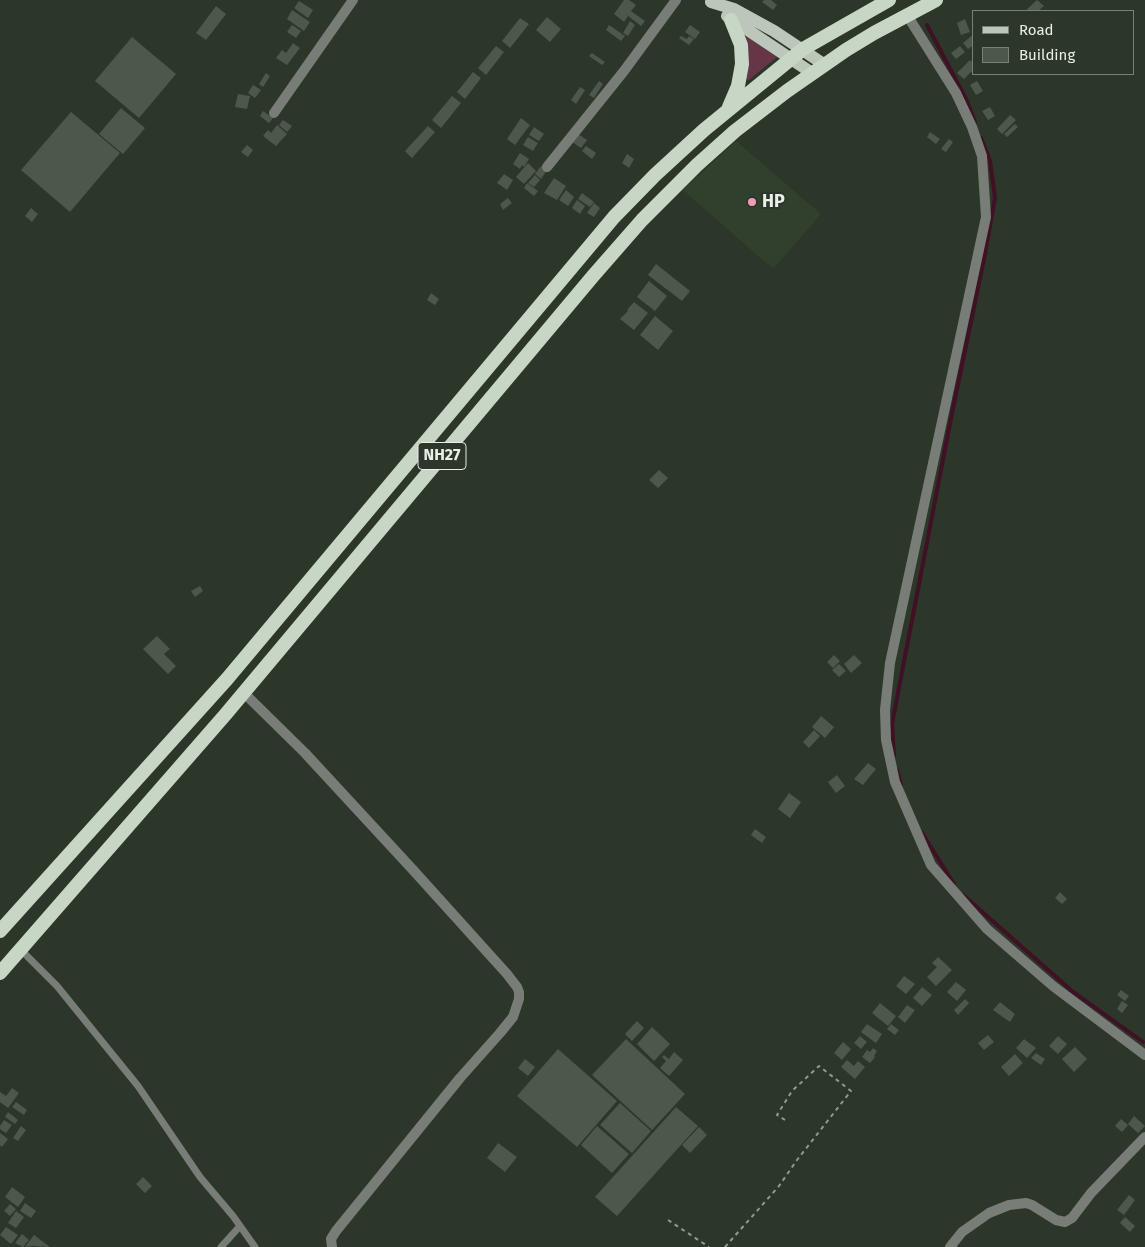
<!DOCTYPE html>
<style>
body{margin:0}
#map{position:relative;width:1145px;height:1247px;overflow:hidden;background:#2c372a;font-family:"Fira Sans",sans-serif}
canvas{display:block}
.legend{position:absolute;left:972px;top:10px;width:162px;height:65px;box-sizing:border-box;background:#2c372a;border:1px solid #778175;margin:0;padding:6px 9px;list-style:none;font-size:15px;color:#e7efe6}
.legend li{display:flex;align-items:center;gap:10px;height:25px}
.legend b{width:25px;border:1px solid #778175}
</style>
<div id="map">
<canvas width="1145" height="1247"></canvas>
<ul class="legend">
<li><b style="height:6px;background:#bbc7b9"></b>Road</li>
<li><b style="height:14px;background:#4c5849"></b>Building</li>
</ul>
</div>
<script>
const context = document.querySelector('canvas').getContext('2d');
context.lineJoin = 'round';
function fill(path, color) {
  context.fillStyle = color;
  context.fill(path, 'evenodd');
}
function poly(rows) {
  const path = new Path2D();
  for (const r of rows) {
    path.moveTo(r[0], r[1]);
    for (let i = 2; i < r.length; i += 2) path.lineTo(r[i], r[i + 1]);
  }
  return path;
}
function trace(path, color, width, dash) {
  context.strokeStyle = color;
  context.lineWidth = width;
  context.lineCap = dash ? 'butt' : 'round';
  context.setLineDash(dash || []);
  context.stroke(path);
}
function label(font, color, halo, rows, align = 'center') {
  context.font = font + ' "Fira Sans",sans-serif';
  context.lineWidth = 4.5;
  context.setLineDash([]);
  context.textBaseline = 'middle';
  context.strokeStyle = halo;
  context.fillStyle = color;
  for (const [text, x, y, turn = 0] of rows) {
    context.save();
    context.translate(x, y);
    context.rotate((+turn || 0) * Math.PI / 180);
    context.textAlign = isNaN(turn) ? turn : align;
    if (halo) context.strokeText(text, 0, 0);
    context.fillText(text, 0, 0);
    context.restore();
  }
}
const built = poly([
 [736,141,821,214,773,269,683,190]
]);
const green = poly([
 [744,34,777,57,749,80,746,79]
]);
const stream = poly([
 [927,25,966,99,975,122],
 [894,756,892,724,951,418,985,254,995,198,990,161,981,138],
 [897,770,901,785],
 [922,833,954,884],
 [963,895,1072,991,1143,1042]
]);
const building = poly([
 [624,0,629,0,636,5,631,11,645,21,641,26,628,16,624,22,614,14],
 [764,0,771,0,777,5,773,10,762,2],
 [1037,0,1044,6,1038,11,1029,11,1027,9],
 [299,1,313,10,308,18,294,8],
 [216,6,226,14,206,40,196,33],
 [292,10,310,22,304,31,287,19],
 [547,17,561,29,550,42,536,30],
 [520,18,529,24,510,48,502,41],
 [965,19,970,32,961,35,957,23],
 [630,21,635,25,628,36,623,33],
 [292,25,301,31,296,38,287,32],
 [609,25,625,36,621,41,606,30],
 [690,25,700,32,695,39,685,32],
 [974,34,974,45,968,49,963,43],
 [681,36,687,39,689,36,694,39,689,45,679,38],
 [132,37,176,74,139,118,95,81],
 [293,43,300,48,287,65,276,58,282,50,286,53],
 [496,46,504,52,486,75,478,68],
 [960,46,965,52,956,59,951,53],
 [592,53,605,62,602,65,589,56],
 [970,60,974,64,974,69,964,79,957,73],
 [473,72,481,78,465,99,457,92],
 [266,73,270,76,263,87,259,84],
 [599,81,603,84,594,98,589,95],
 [977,81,983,91,976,95,970,85],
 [253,85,261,90,255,98,248,93],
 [580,87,585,90,576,104,571,100],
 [238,94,250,96,247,109,235,107],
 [452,96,461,103,441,128,432,120],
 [990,107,995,116,988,120,982,111],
 [121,108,145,128,123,154,99,134],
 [263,111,273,118,269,123,260,116],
 [71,112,120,153,70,212,21,170],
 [1010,115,1016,120,1002,134,997,129],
 [521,118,530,125,515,145,507,139],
 [283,120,292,126,287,132,279,125],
 [1015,124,1018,127,1007,137,1004,134],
 [277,125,287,134,276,146,263,136,268,130,271,133],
 [428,126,435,132,412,158,405,151],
 [534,127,544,134,539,141,529,135],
 [930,132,940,139,936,144,927,137],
 [578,134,587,140,581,148,572,142],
 [528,137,538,143,533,151,523,145],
 [949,139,953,142,946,152,941,149],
 [247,145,253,150,248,157,241,152],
 [586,146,596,153,592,159,582,151],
 [520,153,529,159,524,167,522,165,520,169,513,164],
 [627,154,634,159,629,168,622,163],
 [528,163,536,171,524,184,516,177],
 [541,166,547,170,541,179,535,174],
 [504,174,513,180,507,190,497,183],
 [535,175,540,180,534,187,528,183],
 [554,178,566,186,557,200,544,193],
 [527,183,538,191,534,196,524,188],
 [566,190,574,197,568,206,559,200],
 [582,193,594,202,590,207,578,199],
 [508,198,512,203,503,210,500,204],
 [577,200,585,206,580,214,572,208],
 [594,203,600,208,594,217,587,213],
 [31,208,38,214,32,222,25,216],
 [656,264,690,291,682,301,648,275],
 [649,281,667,296,655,311,637,297],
 [431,293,439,299,435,305,427,300],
 [634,302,648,313,634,330,620,319,628,311,627,310],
 [655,316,673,331,658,350,640,335],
 [659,470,668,478,658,488,649,480],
 [200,586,203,591,195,597,191,591],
 [157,636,170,649,164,654,176,666,168,674,143,649],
 [834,655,840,661,833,668,827,662],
 [854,655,862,663,851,673,844,664],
 [839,664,846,671,839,677,832,670],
 [821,716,834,727,825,738,812,727],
 [814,730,820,736,809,748,803,742],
 [868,763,876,769,863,785,854,779],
 [837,775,845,786,836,793,828,782],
 [789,793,801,802,790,818,778,809],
 [755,829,766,837,762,843,751,835],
 [1060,892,1067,899,1062,904,1055,898],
 [938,957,952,970,936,986,927,977,937,967,932,963],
 [904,976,915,984,906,994,896,986],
 [956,982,966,990,957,1001,947,992],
 [922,987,932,995,922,1006,913,998],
 [1121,990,1129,996,1125,1001,1117,995],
 [965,999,969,1003,958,1015,954,1010],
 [1122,1001,1128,1005,1122,1013,1117,1009],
 [1000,1002,1015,1014,1010,1022,993,1010],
 [880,1003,896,1016,888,1026,872,1013],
 [907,1005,915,1010,905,1023,898,1017],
 [637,1021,644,1028,632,1041,625,1034],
 [867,1024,882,1034,876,1043,861,1032],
 [891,1024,899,1030,895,1035,887,1029],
 [652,1027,670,1044,654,1061,637,1044],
 [988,1035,994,1042,984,1050,978,1043],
 [860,1036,867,1042,861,1049,854,1043],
 [1058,1036,1067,1044,1058,1054,1049,1046],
 [626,1039,685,1094,652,1130,592,1075],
 [1024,1039,1036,1048,1027,1058,1016,1048],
 [843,1042,851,1049,842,1060,834,1053],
 [1075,1047,1087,1059,1074,1072,1062,1059],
 [873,1048,877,1051,874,1056,875,1057,870,1063,862,1057,867,1050,870,1052],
 [558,1049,617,1101,577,1147,517,1096],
 [674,1052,683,1060,669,1076,660,1068,666,1061,662,1057,664,1055,669,1059],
 [1036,1053,1045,1059,1041,1065,1031,1058],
 [1015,1054,1023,1063,1009,1076,1001,1067],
 [525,1059,535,1067,528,1076,518,1068],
 [847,1060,854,1066,858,1061,865,1067,855,1079,841,1067],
 [12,1088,19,1093,8,1108,0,1102,0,1092,6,1096],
 [16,1102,27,1110,24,1115,12,1107],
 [620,1103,651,1131,632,1153,600,1125],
 [676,1107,698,1126,617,1216,595,1197],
 [8,1112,18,1120,15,1124,5,1117],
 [1134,1116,1145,1126,1138,1133,1128,1124],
 [1121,1119,1128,1125,1122,1132,1115,1126],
 [4,1120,12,1125,6,1133,0,1129,0,1126],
 [21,1126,26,1130,18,1141,13,1138],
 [597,1126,629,1154,612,1173,581,1145],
 [699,1127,707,1135,690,1153,682,1145],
 [0,1133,8,1139,2,1147,0,1145],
 [498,1143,517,1157,505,1172,487,1158],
 [143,1177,152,1186,145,1193,136,1184],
 [12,1187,25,1197,18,1207,5,1197],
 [1129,1195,1135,1200,1124,1215,1117,1210],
 [25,1203,36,1211,31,1218,20,1211],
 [10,1204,16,1209,10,1216,4,1211],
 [16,1211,24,1217,16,1228,8,1223],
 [1125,1217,1135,1226,1130,1232,1120,1223],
 [6,1227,18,1235,11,1244,0,1235],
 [22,1234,29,1240,23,1247,15,1243],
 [34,1235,50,1247,32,1246,25,1247]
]);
const path = poly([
 [668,1220,709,1247],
 [725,1247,779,1186,797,1160,851,1091,819,1066,792,1091,777,1115,785,1120]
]);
const service = poly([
 [20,949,57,986,138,1086,200,1177,233,1216,255,1247],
 [221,1247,240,1226]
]);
const minor = poly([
 [907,15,956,93,972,127,982,156,986,217,890,663,885,710,886,740,895,782,931,865,987,929,1053,986,1145,1055],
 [274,113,353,0],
 [547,167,624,71,676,0],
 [244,693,305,753,414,871,507,974,517,987,519,992,519,999,513,1017,500,1033,460,1078,336,1231,331,1239,332,1247],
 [950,1247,962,1232,989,1213,1009,1205,1026,1203,1032,1205,1056,1220,1065,1222,1072,1218,1091,1193,1145,1137]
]);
const primary = poly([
 [711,2,734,9,774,31,825,65],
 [727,16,812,73]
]);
const trunk = poly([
 [729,107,738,86,742,64,741,45,731,20],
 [0,931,227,679,614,217,655,175,704,130,803,49,889,0],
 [0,973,225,715,593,276,642,220,697,165,735,131,787,91,846,50,874,33,936,0]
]);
const markers = [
 [752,202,5,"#f09ab7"]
];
const shields = [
 [442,456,48]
];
const shieldNames = [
 ["NH27",442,456]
];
const poiNames = [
 ["HP",762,202]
];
fill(built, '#31402d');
fill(green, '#643646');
trace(stream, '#401024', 4);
fill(building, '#4c5849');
trace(path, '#909a8f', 2, [4, 4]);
trace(service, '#787e77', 7);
trace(minor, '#787e77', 10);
trace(primary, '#bbc7b9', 12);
trace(trunk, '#c8d6c6', 14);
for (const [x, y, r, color] of markers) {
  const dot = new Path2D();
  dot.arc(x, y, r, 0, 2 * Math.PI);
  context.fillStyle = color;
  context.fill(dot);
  trace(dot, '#2c372a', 2);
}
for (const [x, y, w] of shields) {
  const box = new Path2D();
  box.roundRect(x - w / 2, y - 13.5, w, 27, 4);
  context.fillStyle = '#2c372a';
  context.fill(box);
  trace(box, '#e7efe6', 1);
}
label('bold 16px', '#e7efe6', null, shieldNames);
label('bold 18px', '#e7efe6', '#2c372a', poiNames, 'left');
</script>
